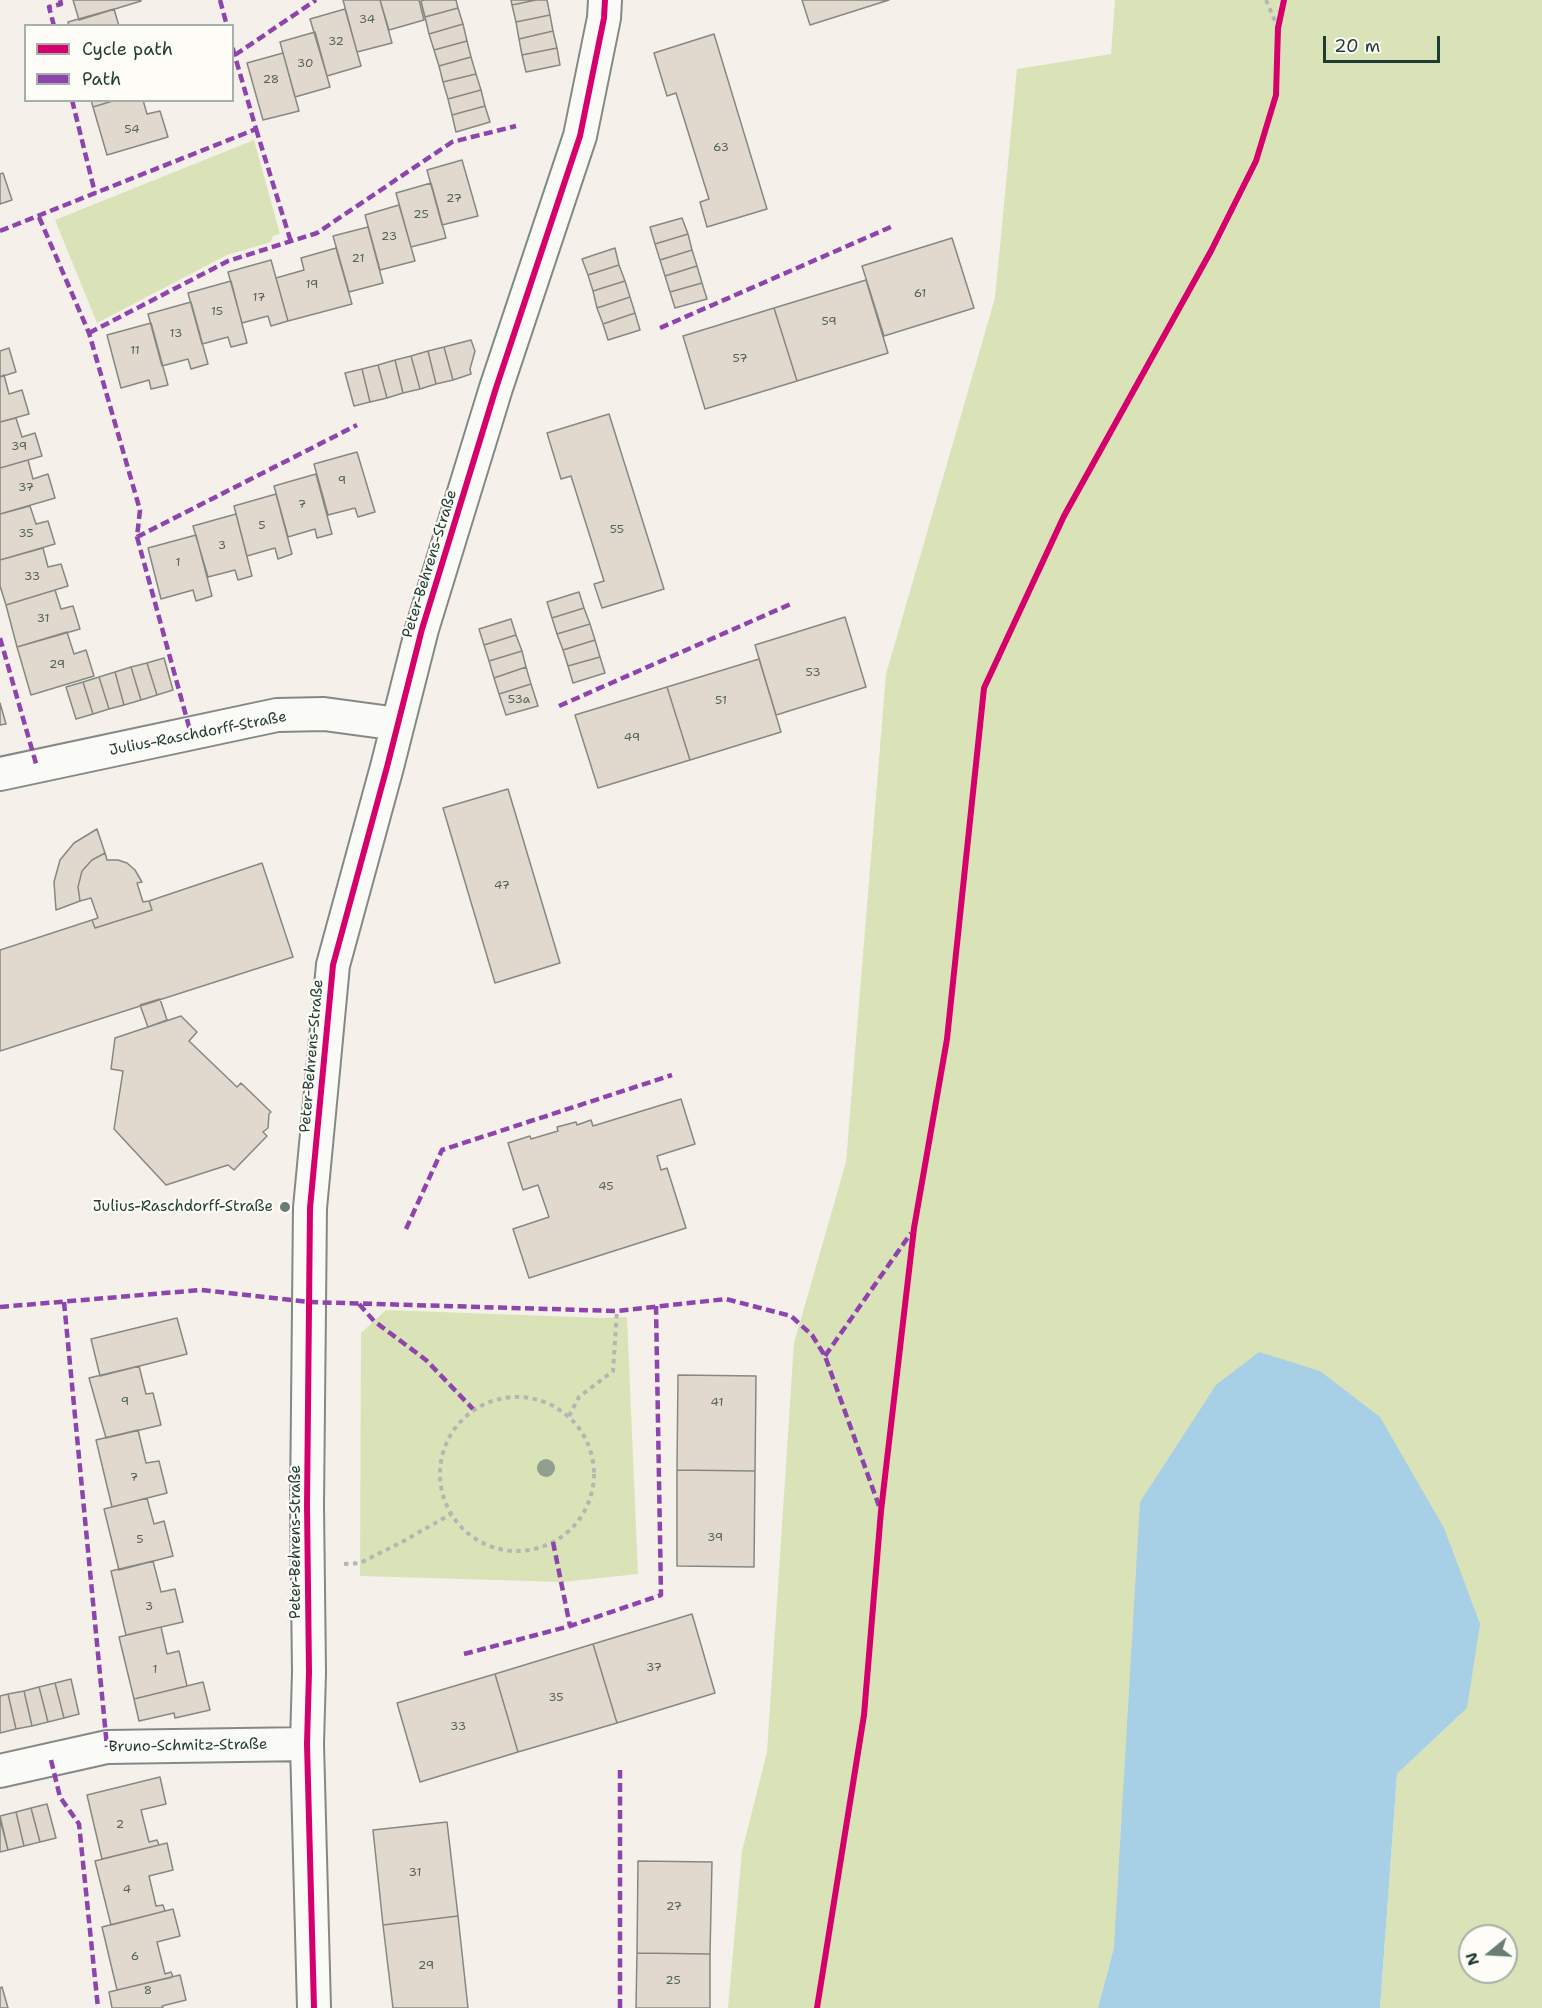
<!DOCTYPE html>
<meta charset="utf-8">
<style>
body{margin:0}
#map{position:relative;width:1542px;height:2008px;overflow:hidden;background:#f5f1ea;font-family:"Shantell Sans",sans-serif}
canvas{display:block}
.legend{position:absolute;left:24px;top:24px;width:210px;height:78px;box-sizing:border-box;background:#fdfcf7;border:2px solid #a4b0a9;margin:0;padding:8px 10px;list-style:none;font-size:18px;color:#1f3d34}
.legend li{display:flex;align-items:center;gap:12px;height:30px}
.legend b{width:30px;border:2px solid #a4b0a9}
.north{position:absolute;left:1458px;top:1924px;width:60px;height:60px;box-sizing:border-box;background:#fdfcf7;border:2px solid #a4b0a9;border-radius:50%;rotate:252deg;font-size:16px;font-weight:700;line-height:24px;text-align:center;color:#1f3d34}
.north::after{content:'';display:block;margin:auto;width:21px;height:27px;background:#6a7c74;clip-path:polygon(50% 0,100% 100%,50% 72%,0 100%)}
.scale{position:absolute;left:1323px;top:36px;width:117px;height:27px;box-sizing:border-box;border:3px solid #1f3d34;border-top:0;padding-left:8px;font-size:18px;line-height:21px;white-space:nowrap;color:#1f3d34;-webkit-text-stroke:4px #fdfcf7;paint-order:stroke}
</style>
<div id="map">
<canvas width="1542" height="2008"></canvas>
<ul class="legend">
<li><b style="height:8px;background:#d6006c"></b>Cycle path</li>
<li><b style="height:8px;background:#8e44ad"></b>Path</li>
</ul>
<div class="north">N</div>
<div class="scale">20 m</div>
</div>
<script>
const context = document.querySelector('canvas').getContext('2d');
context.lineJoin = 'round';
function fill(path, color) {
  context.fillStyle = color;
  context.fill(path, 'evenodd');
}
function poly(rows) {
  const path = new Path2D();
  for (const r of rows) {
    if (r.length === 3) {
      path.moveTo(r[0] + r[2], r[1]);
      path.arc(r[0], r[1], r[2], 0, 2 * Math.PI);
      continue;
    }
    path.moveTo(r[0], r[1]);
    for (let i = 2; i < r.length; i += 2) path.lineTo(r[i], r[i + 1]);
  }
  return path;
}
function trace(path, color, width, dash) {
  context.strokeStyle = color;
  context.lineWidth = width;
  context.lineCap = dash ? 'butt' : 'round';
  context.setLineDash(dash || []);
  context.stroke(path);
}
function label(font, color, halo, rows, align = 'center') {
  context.font = font + ' "Shantell Sans",sans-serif';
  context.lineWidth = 4.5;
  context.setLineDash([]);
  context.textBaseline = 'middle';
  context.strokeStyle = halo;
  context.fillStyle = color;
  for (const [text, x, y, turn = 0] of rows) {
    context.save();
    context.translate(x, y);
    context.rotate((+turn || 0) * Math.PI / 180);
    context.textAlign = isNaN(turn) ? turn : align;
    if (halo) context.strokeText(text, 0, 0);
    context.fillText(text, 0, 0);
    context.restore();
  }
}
const green = poly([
 [1115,0,1542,0,1542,2008,1380,2008,1397,1774,1467,1708,1114,1947,1098,2008,728,2008,742,1851,767,1752,794,1343,846,1162,886,674,995,298,1017,69,1111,54],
 [1470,1936,1506,1936,1506,1972,1470,1972],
 [254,140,280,234,273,236,271,242,227,255,97,323,55,220],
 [386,1310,604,1318,627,1317,638,1574,562,1582,360,1576,361,1333]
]);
const water = poly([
 [1259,1352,1320,1371,1380,1417,1444,1528,1480,1624,1467,1708,1397,1774,1380,2008,1098,2008,1114,1947,1140,1502,1216,1385]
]);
const building = poly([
 [73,0,141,0,141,1,79,20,73,0],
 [343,0,380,0,392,43,357,52,343,0],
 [380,0,419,0,424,20,389,30,380,0],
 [424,0,456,0,458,8,425,17,421,1,424,0],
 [511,0,536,0,512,5,511,0],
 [536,0,547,0,550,15,516,22,512,5,536,0],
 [802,0,889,0,810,25,802,0],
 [458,8,463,24,429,34,425,17,458,8],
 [114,9,119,26,69,26,68,22,114,9],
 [345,9,361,66,327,76,310,19,345,9],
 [550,15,553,31,519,39,516,22,550,15],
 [463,24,467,41,434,50,429,34,463,24],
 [553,31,557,48,522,55,519,39,553,31],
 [315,32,330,87,295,97,280,42,315,32],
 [714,34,767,209,707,227,700,202,709,199,676,93,667,96,654,53,714,34],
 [467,41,471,57,439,66,434,50,467,41],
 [557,48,560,65,526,72,522,55,557,48],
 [283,53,299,111,263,120,247,63,283,53],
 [471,57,476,74,443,82,439,66,471,57],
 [476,74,481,90,448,99,443,82,476,74],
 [481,90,485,106,452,115,448,99,481,90],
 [91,100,116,100,93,107,91,100],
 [116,100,143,100,147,114,160,111,168,137,107,155,93,107,116,100],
 [485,106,490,122,456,132,452,115,485,106],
 [462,160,478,216,442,225,427,170,462,160],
 [3,173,12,200,0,204,0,174,3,173],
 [431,183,446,238,411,247,396,193,431,183],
 [399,205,415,261,380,270,365,215,399,205],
 [682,218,688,234,655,244,650,227,682,218],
 [368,227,383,283,349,292,333,236,368,227],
 [688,234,692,250,660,260,655,244,688,234],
 [952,238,974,308,884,336,862,266,952,238],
 [336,248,352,304,288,321,276,278,304,270,301,258,336,248],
 [615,248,619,265,588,275,582,259,615,248],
 [692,250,697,266,665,276,660,260,692,250],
 [271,260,288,321,271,326,268,316,242,323,228,272,271,260],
 [619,265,625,281,593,291,588,275,619,265],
 [697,266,702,283,670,292,665,276,697,266],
 [866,280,888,353,797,381,774,308,866,280],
 [231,281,247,343,231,347,228,337,202,344,188,293,231,281],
 [625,281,630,297,597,308,593,291,625,281],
 [702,283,707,299,675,308,670,292,702,283],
 [630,297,635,313,603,324,597,308,630,297],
 [191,302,208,364,191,369,188,359,162,366,148,314,191,302],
 [774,308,797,381,705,409,683,336,774,308],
 [635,313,640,330,608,340,603,324,635,313],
 [151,323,168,385,151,389,149,380,121,388,107,335,151,323],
 [471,340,475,351,470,369,471,374,453,380,444,347,471,340],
 [444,347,453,380,436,384,428,351,444,347],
 [9,348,16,372,0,377,0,351,9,348],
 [428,351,436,384,420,389,411,356,428,351],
 [411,356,420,389,403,393,395,360,411,356],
 [395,360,403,393,387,398,378,365,395,360],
 [378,365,387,398,370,402,362,369,378,365],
 [362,369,370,402,354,406,345,373,362,369],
 [4,375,9,394,22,390,29,414,0,422,0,377,4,375],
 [609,414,664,589,602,608,594,584,604,581,571,476,561,479,547,433,609,414],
 [16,418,22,437,35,433,42,456,0,468,0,422,16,418],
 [357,452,375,512,358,517,355,508,328,515,314,464,357,452],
 [28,460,33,479,48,474,55,498,0,514,0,468,28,460],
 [316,474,332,534,317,538,315,529,288,537,274,486,316,474],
 [276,494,292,554,278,559,275,548,247,556,234,506,276,494],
 [30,506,36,524,48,521,55,544,0,560,0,514,30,506],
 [236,514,252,576,238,580,235,570,208,577,193,526,236,514],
 [196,535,212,596,196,601,193,590,161,599,148,548,196,535],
 [43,548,48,567,61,564,68,586,6,605,0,586,0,560,43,548],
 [55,590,61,609,73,606,80,629,17,647,6,605,55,590],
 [579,592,584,608,552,618,547,602,579,592],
 [584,608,590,624,557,634,552,618,584,608],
 [845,617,866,687,776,715,755,645,845,617],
 [511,619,516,635,484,645,479,629,511,619],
 [590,624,595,640,563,650,557,634,590,624],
 [67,632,74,654,86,650,94,676,31,695,17,647,67,632],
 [516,635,522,651,489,661,484,645,516,635],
 [595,640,600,657,568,666,563,650,595,640],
 [522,651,526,667,494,678,489,661,522,651],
 [600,657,605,673,573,683,568,666,600,657],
 [164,658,173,690,157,695,147,663,164,658],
 [759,659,781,732,690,760,667,687,759,659],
 [147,663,157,695,141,700,131,667,147,663],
 [131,667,141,700,124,705,115,672,131,667],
 [526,667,531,684,499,694,494,678,526,667],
 [115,672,124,705,109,709,99,677,115,672],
 [99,677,109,709,93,714,83,682,99,677],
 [83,682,93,714,76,719,66,687,83,682],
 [531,684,538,706,506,715,499,694,531,684],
 [667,687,690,760,598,788,575,715,667,687],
 [0,703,6,724,0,725,0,703],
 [508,789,560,963,495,983,443,808,508,789],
 [97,829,105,853,92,860,82,871,78,887,80,901,56,910,54,882,60,860,74,843,97,829],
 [105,853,107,860,118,860,127,863,135,870,142,882,137,883,143,902,149,901,152,910,95,928,92,920,98,918,91,898,80,901,78,887,82,871,92,860,105,853],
 [262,863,293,957,0,1051,0,950,92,920,95,928,152,910,149,901,262,863],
 [160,999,167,1020,148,1027,140,1005,160,999],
 [181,1016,197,1032,189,1041,237,1087,241,1083,271,1112,269,1114,268,1128,263,1132,267,1136,234,1170,228,1165,166,1185,114,1129,123,1071,111,1069,115,1038,181,1016],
 [681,1099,695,1144,657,1156,661,1170,667,1168,686,1228,529,1278,513,1229,549,1217,538,1185,523,1190,508,1143,530,1136,531,1139,558,1131,557,1127,576,1122,577,1125,591,1120,593,1126,681,1099],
 [177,1318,187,1354,100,1376,91,1339,177,1318],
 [139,1366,146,1394,153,1393,161,1425,106,1438,89,1378,139,1366],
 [678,1375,756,1376,755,1471,677,1470,678,1375],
 [138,1430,146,1463,159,1461,167,1493,112,1507,96,1440,138,1430],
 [677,1470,755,1471,754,1567,677,1566,677,1470],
 [147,1498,154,1524,164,1521,173,1556,119,1570,104,1509,147,1498],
 [153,1561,161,1592,175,1589,183,1622,126,1635,111,1571,153,1561],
 [692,1614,715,1693,617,1723,593,1644,692,1614],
 [161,1627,167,1654,179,1651,187,1686,134,1699,119,1637,161,1627],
 [593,1644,617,1723,518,1752,495,1674,593,1644],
 [495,1674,518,1752,420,1782,397,1703,495,1674],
 [71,1679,79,1714,64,1718,55,1683,71,1679],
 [203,1682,210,1710,175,1718,174,1713,139,1721,134,1699,203,1682],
 [55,1683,64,1718,48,1722,39,1687,55,1683],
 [39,1687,48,1722,32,1726,24,1691,39,1687],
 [24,1691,32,1726,16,1729,8,1694,24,1691],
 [8,1694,16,1729,0,1733,0,1696,8,1694],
 [160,1777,166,1804,141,1810,149,1842,157,1840,159,1845,102,1859,87,1795,160,1777],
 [47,1804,56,1838,40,1842,31,1808,47,1804],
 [31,1808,40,1842,24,1846,16,1812,31,1808],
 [16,1812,24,1846,8,1850,0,1816,16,1812],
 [0,1819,8,1850,0,1852,0,1819],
 [447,1822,458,1916,383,1925,373,1830,447,1822],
 [167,1843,173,1870,149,1876,156,1906,163,1905,165,1911,111,1925,95,1861,167,1843],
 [638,1861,712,1862,710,1954,637,1953,638,1861],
 [173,1909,180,1936,157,1942,165,1974,171,1972,173,1977,117,1990,102,1927,173,1909],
 [458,1916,468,2008,393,2008,383,1925,458,1916],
 [637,1953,710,1954,710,2008,636,2008,637,1953],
 [180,1975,186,2000,162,2006,163,2008,112,2008,109,1992,180,1975],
 [2,1987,8,2008,0,2008,0,1988,2,1987]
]);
const path = poly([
 [1266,0,1278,28],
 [517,1474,77],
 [569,1416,579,1397,613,1371,617,1311],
 [344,1564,360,1563,402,1542,451,1514]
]);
const street = poly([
 [0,774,277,715,324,714,398,724],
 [0,1771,107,1747,307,1744],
 [314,2008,307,1744,309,1672,307,1505,310,1208,333,965,387,767,422,629,496,388,580,136,604,18,605,0]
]);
const quiet = poly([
 [220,0,227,26],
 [54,26,49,7,61,4,60,0],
 [235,55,316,0],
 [72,100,95,193],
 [256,129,291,242],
 [39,217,89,333,140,510,137,537,191,734],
 [0,231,256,129,232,46],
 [660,328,893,226],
 [89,333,228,261,317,233,452,142,516,126],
 [137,537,357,425],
 [0,638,37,767],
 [559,706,793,603],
 [406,1229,442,1150,672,1075],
 [64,1302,107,1747],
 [359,1304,374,1321,426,1360,473,1409],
 [0,1307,201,1290,309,1302,617,1311,726,1299,791,1316,812,1335,825,1356,879,1506],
 [825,1356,911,1233],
 [553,1542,570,1626],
 [464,1654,570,1626,661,1595,656,1306],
 [51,1760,60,1797,79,1824,98,2008],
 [620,2008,620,1770]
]);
const cycleway = poly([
 [314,2008,307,1744,309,1672,307,1505,310,1208,333,965,387,767,422,629,496,388,580,136,604,18,605,0],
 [817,2008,864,1715,881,1511,914,1228,947,1039,984,688,1064,516,1211,251,1256,161,1276,95,1278,28,1284,0]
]);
const trees = [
 [546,1468]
];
const markers = [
 [285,1207,6,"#6a7c74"]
];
const numberNames = [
 ["34",367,20],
 ["32",336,42],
 ["30",305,64],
 ["28",271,80],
 ["54",132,130],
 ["63",721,148],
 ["27",454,199],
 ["25",421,215],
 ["23",389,237],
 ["21",358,259],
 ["19",312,285],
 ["61",920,294],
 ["17",259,298],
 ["15",217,312],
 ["59",829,322],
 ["13",176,334],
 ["11",135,351],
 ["57",740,359],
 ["39",19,447],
 ["9",342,481],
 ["37",26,488],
 ["7",302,505],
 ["5",262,526],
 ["55",617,530],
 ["35",26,534],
 ["3",222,546],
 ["1",178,563],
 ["33",32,577],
 ["31",43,619],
 ["29",57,665],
 ["53",813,673],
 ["53a",519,700],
 ["51",721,701],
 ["49",632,738],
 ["47",502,886],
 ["45",606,1187],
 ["9",125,1402],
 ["41",717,1403],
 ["7",134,1478],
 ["39",715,1538],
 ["5",140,1540],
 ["3",149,1607],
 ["37",654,1668],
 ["1",155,1670],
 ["35",556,1698],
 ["33",458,1727],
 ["2",120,1825],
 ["31",415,1873],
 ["4",127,1890],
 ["27",674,1907],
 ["6",135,1957],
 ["29",426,1966],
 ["25",673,1981],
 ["8",148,1991]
];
const streetNames = [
 ["Peter-Behrens-Straße",430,564,-73],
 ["Julius-Raschdorff-Straße",198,734,-11],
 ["Peter-Behrens-Straße",312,1056,-85],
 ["Peter-Behrens-Straße",296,1542,-90],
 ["Bruno-Schmitz-Straße",188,1746,-1]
];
const poiNames = [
 ["Julius-Raschdorff-Straße",273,1207]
];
fill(green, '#dae3b7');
fill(water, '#a7cfe6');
fill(building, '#e2d9ce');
trace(building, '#858884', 1.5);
trace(street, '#858884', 36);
trace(path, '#b4b6b4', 4, [4.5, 4.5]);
trace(street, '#fafaf7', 32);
trace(quiet, '#8e44ad', 4.5, [9, 4.5]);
trace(cycleway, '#d6006c', 6);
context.fillStyle = '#919f90';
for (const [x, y] of trees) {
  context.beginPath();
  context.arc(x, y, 9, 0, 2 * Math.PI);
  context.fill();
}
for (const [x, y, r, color] of markers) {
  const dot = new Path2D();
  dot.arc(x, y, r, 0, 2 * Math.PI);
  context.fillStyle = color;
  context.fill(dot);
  trace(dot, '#fdfcf7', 2);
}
label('12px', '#50645a', null, numberNames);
label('15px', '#1f3d34', '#fdfcf7', streetNames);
label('15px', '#1f3d34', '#fdfcf7', poiNames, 'right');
</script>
